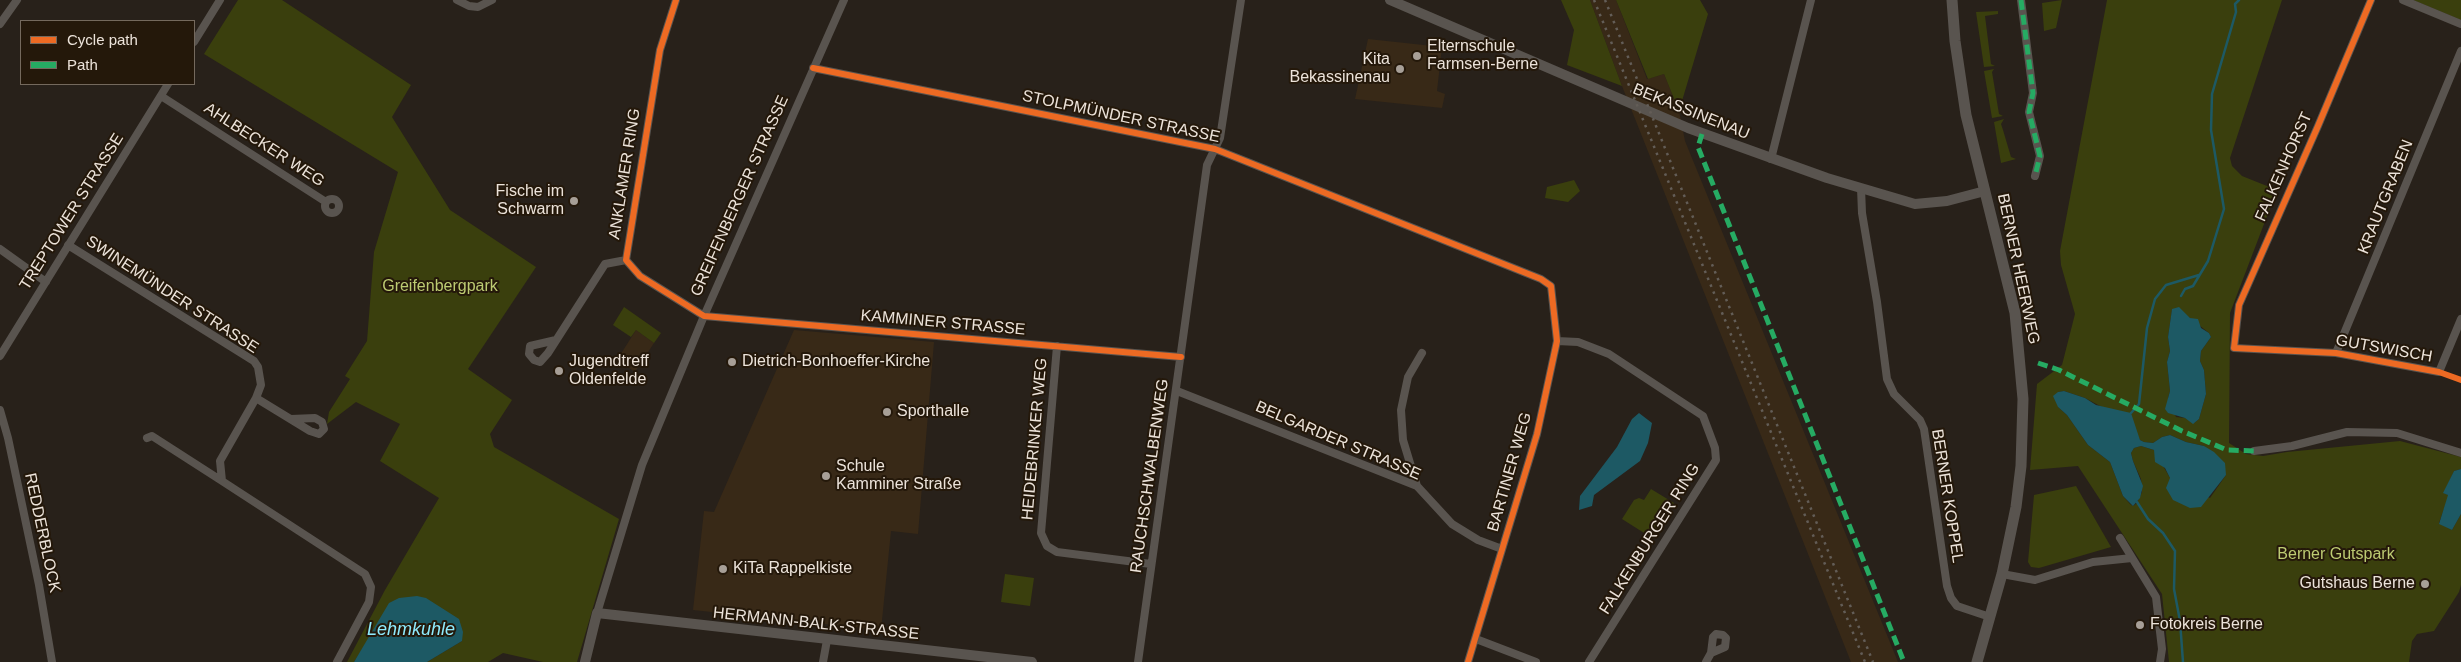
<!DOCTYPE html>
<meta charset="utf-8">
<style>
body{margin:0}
#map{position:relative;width:2461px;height:662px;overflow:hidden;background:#28211a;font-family:Arial,sans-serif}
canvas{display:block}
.legend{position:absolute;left:20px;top:20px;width:175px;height:65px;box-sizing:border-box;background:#24180a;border:1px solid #74695d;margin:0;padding:6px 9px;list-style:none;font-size:15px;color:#ece3da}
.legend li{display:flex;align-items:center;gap:10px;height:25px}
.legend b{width:25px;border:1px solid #74695d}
</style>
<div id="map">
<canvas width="2461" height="662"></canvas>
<ul class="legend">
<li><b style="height:6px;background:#ed6a23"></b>Cycle path</li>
<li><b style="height:6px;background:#26ab63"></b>Path</li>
</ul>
</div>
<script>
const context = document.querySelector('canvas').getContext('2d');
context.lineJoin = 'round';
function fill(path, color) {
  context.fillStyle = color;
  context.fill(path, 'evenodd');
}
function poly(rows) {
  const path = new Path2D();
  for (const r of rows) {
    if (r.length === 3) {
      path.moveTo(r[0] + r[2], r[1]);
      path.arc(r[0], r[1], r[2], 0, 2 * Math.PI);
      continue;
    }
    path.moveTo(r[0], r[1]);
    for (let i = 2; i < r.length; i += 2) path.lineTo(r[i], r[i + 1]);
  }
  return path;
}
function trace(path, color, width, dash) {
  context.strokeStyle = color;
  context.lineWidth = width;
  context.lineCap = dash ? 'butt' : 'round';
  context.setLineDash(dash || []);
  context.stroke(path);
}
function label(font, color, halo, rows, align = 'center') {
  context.font = font + ' Arial,sans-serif';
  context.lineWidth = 4;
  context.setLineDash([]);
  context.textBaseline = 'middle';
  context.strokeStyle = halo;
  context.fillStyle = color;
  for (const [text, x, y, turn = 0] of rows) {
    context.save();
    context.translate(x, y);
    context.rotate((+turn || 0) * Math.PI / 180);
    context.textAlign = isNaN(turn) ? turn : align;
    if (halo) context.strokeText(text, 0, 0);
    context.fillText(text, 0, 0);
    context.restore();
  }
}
const built = poly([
 [1590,0,1616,0,1647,79,1664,74,1679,111,1685,141,1898,662,1851,662,1622,86],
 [1368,39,1442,47,1437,91,1445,94,1442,108,1355,99],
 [636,330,654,343,635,372,617,360],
 [794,330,934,342,918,534,891,531,881,630,693,610,704,511,714,512]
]);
const green = poly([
 [238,0,282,0,411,85,392,117,450,210,536,267,468,369,512,400,490,434,494,447,619,519,577,662,543,662,503,653,488,662,427,662,462,641,368,640,354,662,347,662,385,590,439,498,380,461,400,424,356,402,327,424,329,412,350,379,345,376,367,341,374,252,398,172,204,54],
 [1561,0,1590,0,1622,86,1567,65,1574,30],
 [1616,0,1700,0,1708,14,1679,111,1664,74,1648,79],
 [2062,0,2056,28,2044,31,2042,3],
 [2107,0,2282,0,2230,158,2232,166,2242,176,2277,190,2230,313,2229,443,2246,454,2263,456,2287,452,2400,441,2461,457,2461,469,2454,471,2444,493,2449,495,2439,523,2452,530,2461,514,2461,585,2459,592,2434,631,2417,634,2412,641,2409,662,2169,662,2162,594,2078,466,2030,470,2037,384,2062,365,2075,314,2061,265,2060,251],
 [2172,310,2190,318,2209,333,2211,337,2201,351,2200,361,2204,370,2206,394,2199,419,2194,423,2185,418,2176,417,2168,398,2170,391,2167,362,2170,351,2168,337],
 [2064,391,2085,398,2132,423,2140,440,2144,442,2153,443,2162,437,2170,435,2186,442,2204,446,2226,475,2210,498,2170,478,2154,450,2141,446,2134,448,2131,453,2133,461,2141,479,2142,492,2137,503,2133,506,2130,504,2123,496,2110,462,2088,445,2067,415,2058,407,2058,392],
 [2413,0,2461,0,2461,20],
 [1998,11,1998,14,1985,16,1991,64,1995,66,1984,67,1976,12],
 [1994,69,1992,72,1999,114,2003,116,1992,118,1984,71],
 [2004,119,2001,124,2003,130,2011,157,2016,159,2001,163,1994,122],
 [1574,180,1580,191,1568,202,1545,198,1547,187],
 [624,307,661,333,654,343,636,330,631,337,613,325],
 [2076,486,2111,547,2039,568,2031,567,2028,562,2034,495],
 [1651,489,1674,503,1652,538,1622,519,1634,500,1639,498,1644,500],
 [1005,574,1034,578,1030,606,1001,602]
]);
const water = poly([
 [2179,307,2190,318,2198,319,2201,328,2209,333,2211,337,2201,351,2200,361,2204,370,2206,394,2199,419,2193,424,2185,418,2168,413,2165,409,2170,391,2167,362,2170,351,2168,337,2172,309],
 [2064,391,2085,398,2096,405,2131,413,2140,440,2144,442,2153,443,2162,437,2170,435,2186,442,2204,446,2214,452,2225,463,2226,475,2201,507,2190,508,2173,500,2166,488,2170,478,2165,468,2155,462,2154,450,2141,446,2134,448,2131,453,2133,461,2143,486,2140,498,2133,506,2123,496,2110,462,2088,445,2067,415,2058,407,2053,396,2058,392],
 [1639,413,1652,423,1648,443,1640,461,1594,495,1592,506,1579,510,1580,496,1617,447,1632,419],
 [2461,469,2461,514,2452,530,2439,524,2448,495,2443,493,2454,471],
 [417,596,426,598,459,619,463,632,462,641,427,662,354,662,389,603,399,598]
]);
const stream = poly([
 [2181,296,2185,289,2193,286,2208,261,2224,209,2211,130,2212,94,2236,12,2235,4,2239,0],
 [2131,413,2139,404,2147,328,2155,299,2166,285,2199,275],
 [2137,502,2148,519,2163,533,2175,551,2174,589,2180,621,2183,662]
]);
const minor = poly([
 [457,0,469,6,478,7,492,0],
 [676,0,660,50,626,260,640,276,704,316,1181,357],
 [2021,0,2033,93,2029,112,2040,156,2035,176],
 [2371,0,2318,126,2239,305,2234,348,2336,353,2439,372,2461,319],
 [2403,0,2461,24],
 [0,24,17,0],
 [194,42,220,0],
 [813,68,1215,149,1541,279,1551,286,1557,341,1537,434,1468,662],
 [161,96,326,202],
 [1771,159,1811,0],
 [1861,188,1862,213,1877,302,1887,379,1894,394,1920,420,1924,429,1947,586,1951,598,1957,606,1990,617],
 [332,206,7],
 [68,245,254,361,258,367,261,385,256,398,220,461,222,481,365,574,371,587,369,602,337,662],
 [0,249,46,282],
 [556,340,530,346,529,354,534,360,540,362,548,353,605,264,626,260],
 [1557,341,1578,342,1609,354,1703,416,1715,448,1716,460,1589,662],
 [1057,346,1041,533,1047,546,1057,552,1151,564],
 [2336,353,2461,51],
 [0,356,168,84],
 [1177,391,1417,486,1452,524,1478,540,1502,549],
 [256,398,310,431,319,434,324,429,322,422,315,418,291,419],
 [0,410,8,438,39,585,52,662],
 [147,438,152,436,222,481],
 [2254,451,2292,446,2347,432,2397,433,2461,453],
 [1417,486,1403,440,1401,410,1408,377,1422,353],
 [2120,538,2156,597,2162,649,2160,662],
 [2002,574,2035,580,2093,562,2132,558],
 [597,613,642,465,704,316,844,0],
 [1476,639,1536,662],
 [823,662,827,640],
 [1138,662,1207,165,1220,138,1241,0],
 [1706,662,1711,653,1713,637,1716,634,1723,635,1726,638,1725,647,1711,653]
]);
const tertiary = poly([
 [1390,0,1688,128,1827,178,1915,204,1947,201,1985,191],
 [585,662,597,613,1032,662]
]);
const secondary = poly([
 [1952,0,1955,41,1966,115,2015,313,2023,399,2021,466,2016,507,2002,574,1977,662]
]);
const rail = poly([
 [1594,0,1865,662],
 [1605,0,1873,662]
]);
const quiet = poly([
 [2021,0,2033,93,2029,112,2040,156,2035,176],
 [1702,134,1698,147,1904,662],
 [2038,363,2059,370,2182,431,2227,450,2254,451]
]);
const cycleway = poly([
 [676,0,660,50,626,260,640,276,704,316,1181,357],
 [2371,0,2318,126,2239,305,2234,348,2336,353,2439,372,2461,380],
 [813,68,1215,149,1541,279,1551,286,1557,341,1537,434,1468,662]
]);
const markers = [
 [1417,56,5,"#a79f97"],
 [1400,69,5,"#a79f97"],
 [574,201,5,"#a79f97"],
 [732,362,5,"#a79f97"],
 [559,371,5,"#a79f97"],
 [887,412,5,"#a79f97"],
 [826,476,5,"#a79f97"],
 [723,569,5,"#a79f97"],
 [2425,584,5,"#a79f97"],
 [2140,625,5,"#a79f97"]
];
const poiNames = [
 ["Elternschule",1427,47],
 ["Farmsen-Berne",1427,65],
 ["Kita",1390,60,"right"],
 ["Bekassinenau",1390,78,"right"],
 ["Fische im",564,192,"right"],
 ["Schwarm",564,210,"right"],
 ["Jugendtreff",569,362],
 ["Oldenfelde",569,380],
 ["Dietrich-Bonhoeffer-Kirche",742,362],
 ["Sporthalle",897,412],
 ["Schule",836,467],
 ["Kamminer Straße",836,485],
 ["KiTa Rappelkiste",733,569],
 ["Gutshaus Berne",2415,584,"right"],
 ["Fotokreis Berne",2150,625]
];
const streetNames = [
 ["BEKASSINENAU",1691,112,22],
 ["STOLPMÜNDER STRASSE",1121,117,12],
 ["AHLBECKER WEG",264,145,33],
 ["FALKENHORST",2284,167,-66],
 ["ANKLAMER RING",625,174,-81],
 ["GREIFENBERGER STRASSE",740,196,-66],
 ["KRAUTGRABEN",2386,197,-68],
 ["TREPTOWER STRASSE",72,212,-58],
 ["BERNER HEERWEG",2018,269,78],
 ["SWINEMÜNDER STRASSE",172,295,33],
 ["KAMMINER STRASSE",943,323,5],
 ["GUTSWISCH",2384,349,10],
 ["HEIDEBRINKER WEG",1035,439,-85],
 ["BELGARDER STRASSE",1338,441,23],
 ["BARTINER WEG",1510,472,-74],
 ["RAUCHSCHWALBENWEG",1150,476,-82],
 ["BERNER KOPPEL",1947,496,81],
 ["REDDERBLOCK",42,533,78],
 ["FALKENBURGER RING",1650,539,-58],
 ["HERMANN-BALK-STRASSE",816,624,6]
];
const parkNames = [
 ["Greifenbergpark",440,287],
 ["Berner Gutspark",2336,555]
];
const waterNames = [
 ["Lehmkuhle",411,630]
];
fill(built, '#382917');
fill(green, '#3a3f0d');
fill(water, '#1d5964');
trace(stream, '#1d5964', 2.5);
trace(minor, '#59544f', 8);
trace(tertiary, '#59544f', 10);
trace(secondary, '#59544f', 11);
trace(rail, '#635d57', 2.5, [2.5, 5]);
trace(quiet, '#26ab63', 5, [10, 5]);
trace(cycleway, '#ed6a23', 6);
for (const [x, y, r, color] of markers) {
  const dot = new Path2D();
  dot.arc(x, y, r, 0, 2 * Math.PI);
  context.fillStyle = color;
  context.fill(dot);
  trace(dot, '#24180a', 2);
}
label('16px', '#ece3da', '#24180a', poiNames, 'left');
label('16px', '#ece3da', '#24180a', streetNames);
label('16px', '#bdcb72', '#24180a', parkNames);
label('italic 18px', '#8febfe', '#24180a', waterNames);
</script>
